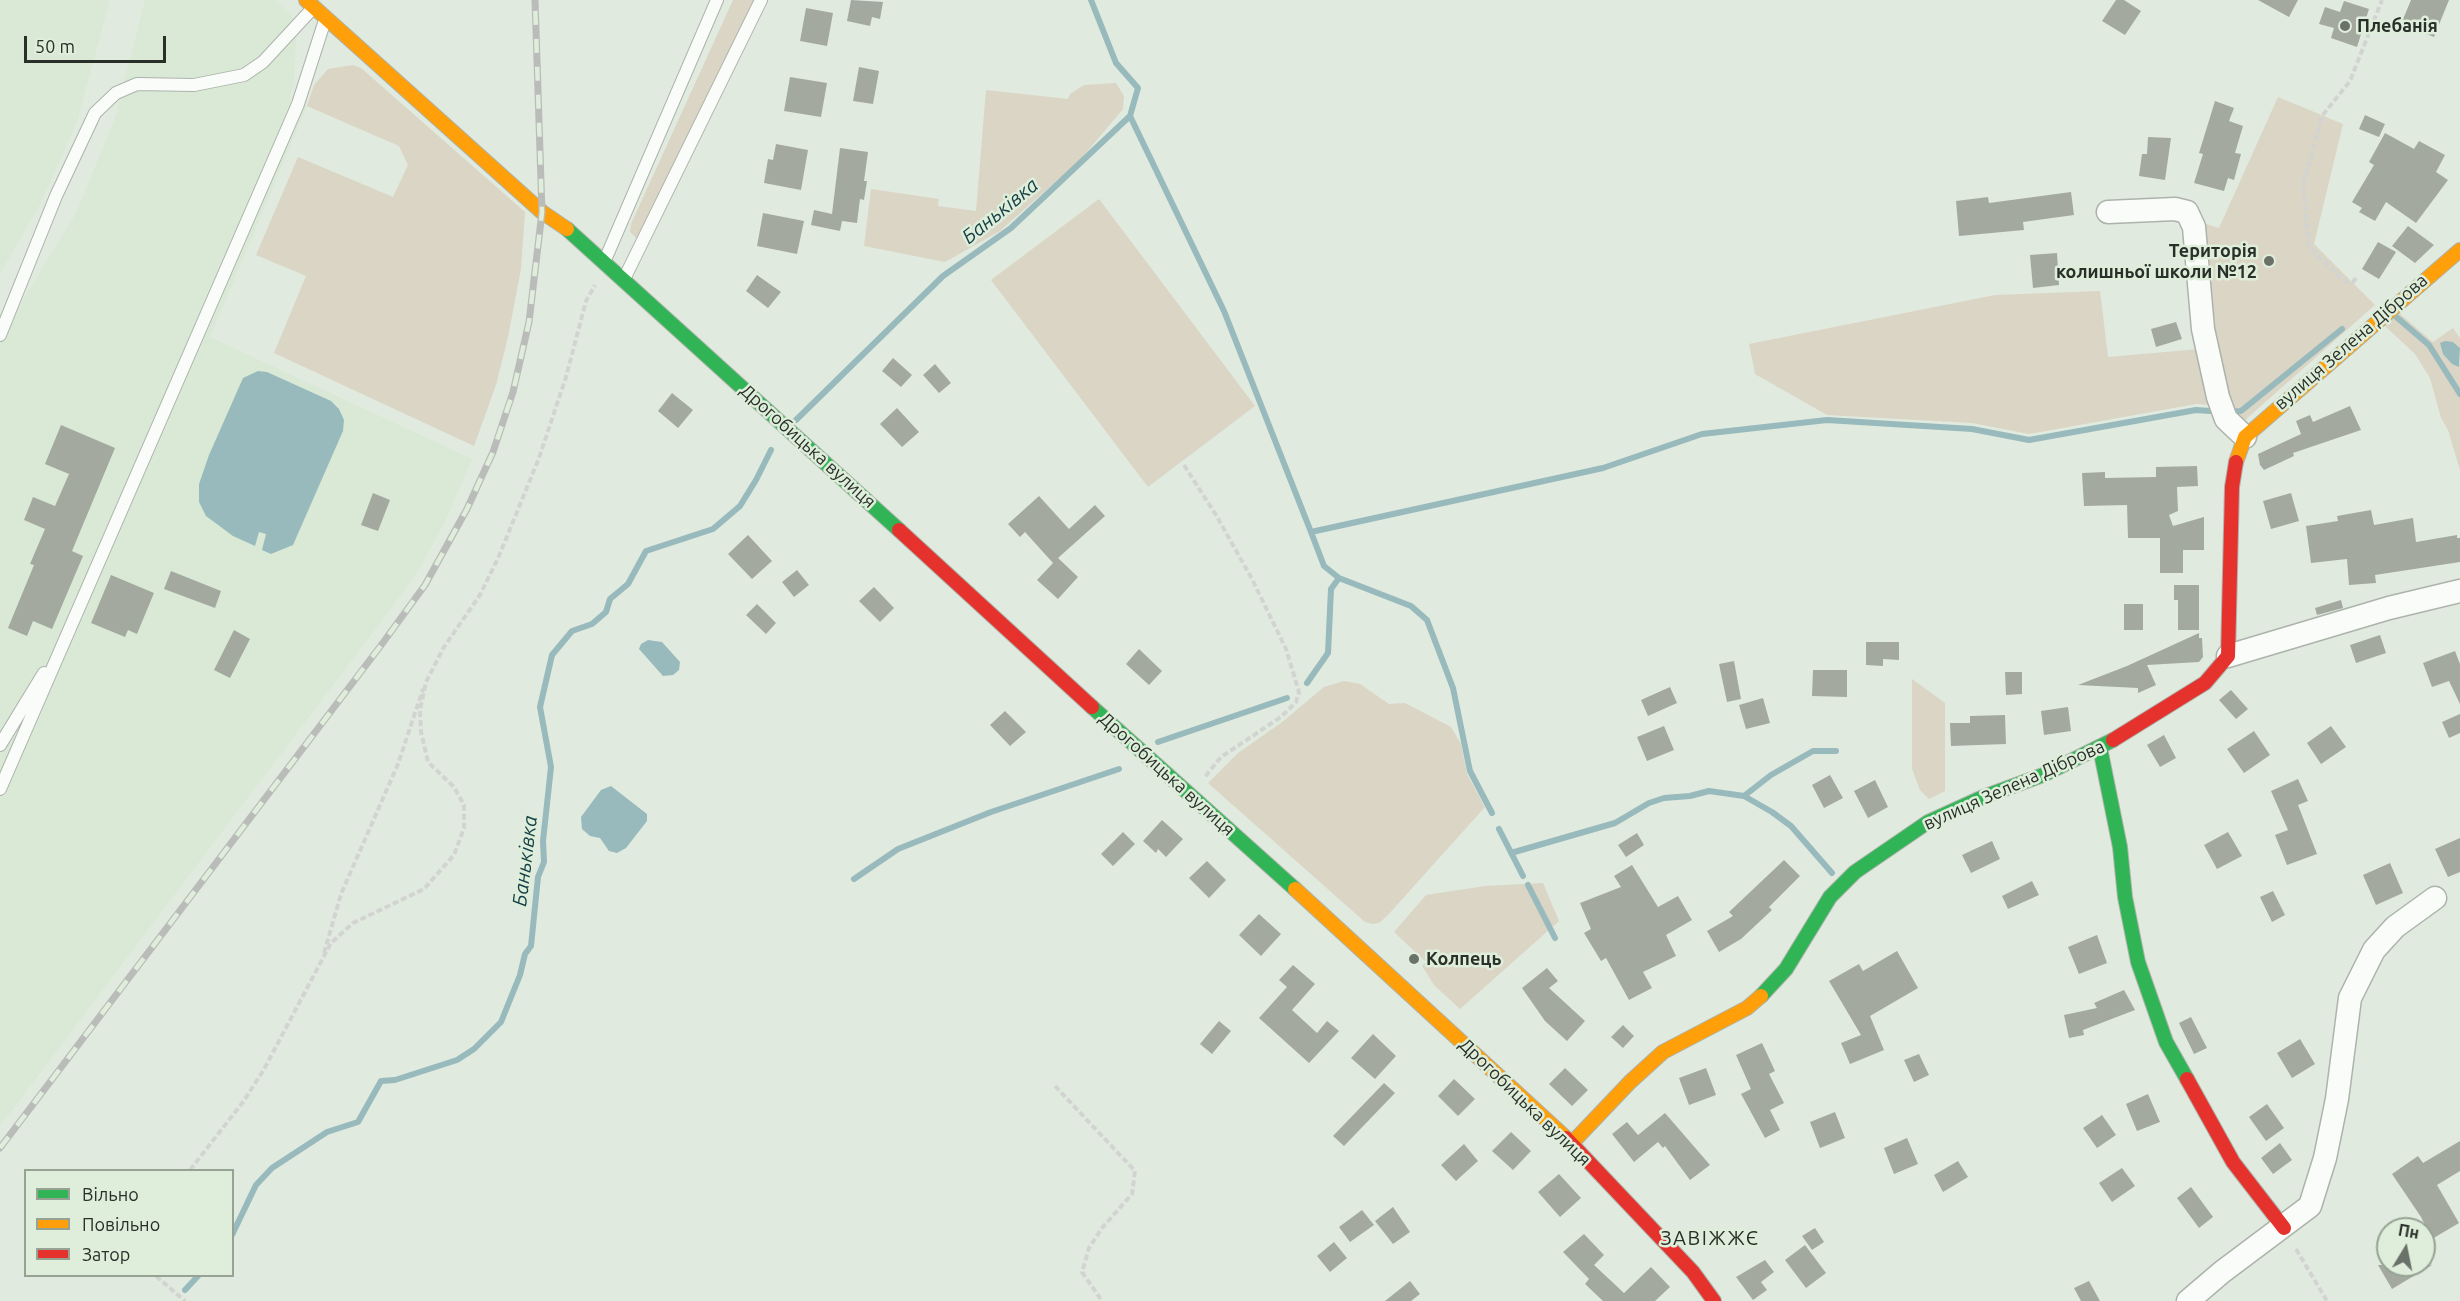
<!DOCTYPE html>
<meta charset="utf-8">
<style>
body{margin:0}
#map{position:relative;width:2460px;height:1301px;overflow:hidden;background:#e1eadf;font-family:Ubuntu,sans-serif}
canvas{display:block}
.legend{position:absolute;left:24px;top:1169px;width:210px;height:108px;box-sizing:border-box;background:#deeedb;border:2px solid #96a294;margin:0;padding:8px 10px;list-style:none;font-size:18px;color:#2a3029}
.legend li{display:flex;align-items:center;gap:12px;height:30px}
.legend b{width:30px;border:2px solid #96a294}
.north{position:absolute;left:2376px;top:1217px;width:60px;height:60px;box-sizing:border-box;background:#deeedb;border:2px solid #96a294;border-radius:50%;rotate:10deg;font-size:16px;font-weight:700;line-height:24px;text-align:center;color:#2a3029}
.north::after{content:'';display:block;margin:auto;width:21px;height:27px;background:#6a7169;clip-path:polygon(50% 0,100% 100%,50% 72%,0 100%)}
.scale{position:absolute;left:24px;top:36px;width:142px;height:27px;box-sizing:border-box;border:3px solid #2a3029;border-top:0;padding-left:8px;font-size:18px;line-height:21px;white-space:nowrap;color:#2a3029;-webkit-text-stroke:4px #deeedb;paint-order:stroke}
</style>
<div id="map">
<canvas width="2460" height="1301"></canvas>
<ul class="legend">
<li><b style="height:8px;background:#30b455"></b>Вільно</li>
<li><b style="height:8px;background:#ff9f0a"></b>Повільно</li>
<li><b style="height:8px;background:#e5322d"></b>Затор</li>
</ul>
<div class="north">Пн</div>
<div class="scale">50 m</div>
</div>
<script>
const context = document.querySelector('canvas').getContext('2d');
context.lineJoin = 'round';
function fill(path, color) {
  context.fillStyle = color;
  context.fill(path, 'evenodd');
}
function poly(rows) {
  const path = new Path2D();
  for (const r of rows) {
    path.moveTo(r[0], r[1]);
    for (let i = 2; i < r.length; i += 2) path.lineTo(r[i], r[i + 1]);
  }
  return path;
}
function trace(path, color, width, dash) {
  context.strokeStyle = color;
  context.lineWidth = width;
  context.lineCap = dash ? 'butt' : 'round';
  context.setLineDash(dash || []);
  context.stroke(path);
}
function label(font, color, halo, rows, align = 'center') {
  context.font = font + ' Ubuntu,sans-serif';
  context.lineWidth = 5;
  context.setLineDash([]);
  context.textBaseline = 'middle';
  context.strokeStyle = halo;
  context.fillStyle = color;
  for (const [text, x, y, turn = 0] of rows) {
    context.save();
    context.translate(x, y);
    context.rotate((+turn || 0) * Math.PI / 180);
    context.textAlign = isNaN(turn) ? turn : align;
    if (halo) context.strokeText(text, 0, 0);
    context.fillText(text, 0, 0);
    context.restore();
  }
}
const built = poly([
 [0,0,110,0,77,122,41,203,0,274],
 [145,0,275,0,297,22,294,81,289,101,307,106,210,337,472,459,444,524,413,579,0,1126,0,338,76,213,115,118]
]);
const green = poly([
 [733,0,754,0,638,240,630,232,631,224],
 [353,65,361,68,525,212,521,269,508,337,496,385,474,446,274,353,306,276,256,255,298,157,393,197,408,165,399,146,307,106,314,85,328,69],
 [1116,83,1124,96,1123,109,1080,160,1000,231,945,262,864,246,871,189,939,199,938,206,976,211,986,90,1068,99,1070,94,1084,85],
 [2278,97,2343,124,2314,244,2375,305,2244,421,2235,420,2211,328,2203,223,2219,228],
 [1099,199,1255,406,1148,487,991,280],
 [2100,291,2108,357,2199,349,2213,405,2196,404,2029,434,1972,423,1827,415,1755,374,1749,344,1995,295],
 [2398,312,2433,342,2453,328,2460,338,2460,348,2453,342,2460,366,2460,470,2448,430,2441,418,2430,378,2415,354,2385,326],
 [1912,679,1945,703,1945,791,1929,799,1920,790,1912,769],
 [1344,681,1360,684,1389,704,1405,703,1451,727,1461,744,1467,774,1485,807,1387,916,1379,923,1373,924,1365,922,1208,783,1238,753,1281,723,1324,687],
 [1543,883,1559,921,1460,1009,1434,985,1422,966,1426,962,1394,932,1426,895,1485,886]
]);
const water = poly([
 [2445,341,2453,342,2460,348,2459,367,2452,364,2443,354,2440,343],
 [258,371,267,372,331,401,339,409,344,420,343,431,293,545,271,554,262,550,266,534,259,532,255,546,233,536,206,516,199,502,199,484,209,455,243,378],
 [648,640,662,642,680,662,679,670,673,675,663,676,639,649,641,644],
 [611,786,647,814,647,821,626,848,617,853,609,851,600,838,590,836,582,829,581,817,601,790]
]);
const stream = poly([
 [1130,116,1224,311,1311,532,1603,468,1702,434,1827,420,1972,429,2029,440,2196,410,2210,411],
 [2394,315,2429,345,2460,394],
 [2228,412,2241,411,2342,329],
 [796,420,943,276,1011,228,1130,116,1138,88,1116,63,1091,0],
 [1311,532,1324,566,1339,578,1411,606,1427,620,1453,688,1470,771,1492,813],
 [1307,683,1328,653,1331,589,1339,578],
 [1158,742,1287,698],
 [1744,796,1771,775,1813,751,1836,751],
 [1499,829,1523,876],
 [1511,853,1615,823,1649,803,1664,798,1690,796,1709,791,1744,796,1772,812,1791,826,1832,873],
 [854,879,898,849,991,812,1119,769],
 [1528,885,1555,938],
 [232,1235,256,1185,272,1168,327,1132,358,1122,381,1081,395,1080,457,1060,474,1049,501,1022,520,975,525,954,531,946,538,877,544,862,543,841,551,767,540,707,552,655,572,631,592,624,606,612,610,599,628,584,646,551,713,529,740,506,756,480,771,450],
 [185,1290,198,1276]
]);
const building = poly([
 [851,0,883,2,880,19,872,17,870,26,847,21],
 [2116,0,2124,0,2141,11,2125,35,2102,21],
 [2258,0,2298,0,2289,17],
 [2411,0,2449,0,2434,37,2401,24],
 [2344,1,2369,9,2357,47,2331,38,2334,28,2319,24,2325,7,2340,12],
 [806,8,833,13,827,46,800,41],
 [859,67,879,71,873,104,853,101],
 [790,77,827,83,821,117,784,111],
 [2215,101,2234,108,2229,121,2243,126,2235,153,2241,154,2234,180,2228,178,2224,191,2194,183,2203,154,2199,153],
 [2365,115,2385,124,2379,137,2359,129],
 [2385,133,2414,149,2419,141,2445,155,2436,172,2448,180,2416,223,2386,202,2375,221,2359,212,2362,208,2352,202,2374,165,2369,162],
 [2148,137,2171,138,2165,180,2139,176,2142,154,2147,154],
 [776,144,808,150,801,190,764,183,768,159,773,160],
 [840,148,868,152,864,181,867,181,864,200,860,199,857,223,842,221,840,231,811,225,814,210,832,214],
 [2071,192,2074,215,2023,222,2024,230,1959,236,1956,201,1988,197,1989,203],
 [763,213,804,221,797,254,757,246],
 [2408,226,2434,245,2415,263,2392,246],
 [2378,242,2396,252,2379,279,2362,269],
 [2057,253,2059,285,2033,288,2030,255],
 [757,275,781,292,768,308,746,291],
 [2176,322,2182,339,2156,347,2151,329],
 [893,358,912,375,901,387,882,371],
 [935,364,951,383,939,393,923,375],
 [672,393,693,410,678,428,658,411],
 [2350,406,2361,430,2293,453,2294,456,2264,470,2260,465,2258,454,2301,434,2296,421,2310,415,2313,422],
 [897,408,919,432,902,447,880,424],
 [61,425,115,448,72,551,83,556,52,629,33,621,27,636,8,628,34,565,30,564,45,529,24,520,33,497,55,506,69,474,45,464],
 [2197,466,2198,486,2177,487,2178,511,2169,515,2173,526,2204,517,2204,550,2183,550,2183,573,2160,573,2160,538,2128,538,2127,505,2084,506,2082,473,2105,472,2105,478,2156,477,2156,467],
 [373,493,390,500,378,531,361,525],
 [2291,493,2299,521,2271,529,2263,501],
 [1039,496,1069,529,1095,505,1105,516,1058,558,1078,577,1058,599,1037,580,1053,563,1025,532,1020,537,1008,524],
 [2371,510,2374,525,2413,518,2416,542,2457,535,2457,538,2460,538,2460,562,2375,575,2376,583,2349,585,2347,559,2311,563,2306,526,2338,521,2337,516],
 [748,535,772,561,752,579,728,554],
 [797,570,809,585,794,597,782,582],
 [171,571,221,591,215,608,164,589],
 [111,575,154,593,137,634,128,630,125,637,91,623],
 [2174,585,2199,585,2199,630,2178,630,2178,600,2174,600],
 [874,587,894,608,880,622,859,601],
 [2341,600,2343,608,2317,615,2315,608],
 [757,604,776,623,766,634,746,615],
 [2124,604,2143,604,2143,630,2124,630],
 [234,630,250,639,230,678,214,670],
 [2199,633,2199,638,2202,638,2203,657,2199,662,2147,665,2156,685,2138,693,2138,688,2078,685,2127,666],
 [2380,635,2386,653,2356,663,2350,645],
 [1866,642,1899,642,1899,660,1883,659,1883,666,1866,665],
 [1139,649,1162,671,1149,685,1126,664],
 [2455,651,2460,664,2460,704,2449,681,2432,687,2423,663],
 [1734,661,1741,699,1727,702,1719,664],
 [1813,670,1847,670,1847,697,1812,696],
 [2005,672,2022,672,2022,694,2006,695],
 [1670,687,1677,703,1648,716,1641,700],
 [2231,690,2248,709,2236,719,2219,700],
 [1763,698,1770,723,1746,729,1739,705],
 [2068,707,2071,731,2044,735,2041,711],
 [1005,711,1026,732,1010,746,990,725],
 [2460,714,2460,733,2449,738,2442,722],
 [2005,715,2006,744,1951,746,1950,723,1970,723,1970,716],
 [1664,726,1674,750,1647,761,1637,737],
 [2331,726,2346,747,2321,764,2307,743],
 [2254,731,2270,755,2244,773,2227,749],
 [2164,735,2176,758,2160,767,2147,745],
 [1830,775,1843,798,1824,808,1812,785],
 [2298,779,2308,801,2298,805,2317,854,2287,865,2275,835,2288,830,2271,791],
 [1875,780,1888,807,1868,818,1854,791],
 [1162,820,1183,839,1166,857,1158,849,1156,853,1143,841],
 [1123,832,1135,844,1113,866,1101,854],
 [2228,832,2242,856,2217,869,2204,845],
 [1637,833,1644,845,1626,857,1618,845],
 [2460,838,2460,872,2448,877,2435,849],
 [1992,841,2000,859,1971,873,1962,855],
 [1784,860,1800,876,1769,907,1772,910,1741,939,1719,952,1707,931,1733,916,1729,912],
 [1207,861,1226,880,1209,898,1189,878],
 [2390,863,2403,893,2376,905,2363,875],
 [1632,865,1658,907,1678,896,1692,920,1666,935,1676,956,1643,972,1652,988,1629,1000,1606,958,1601,961,1584,933,1591,929,1580,903,1621,887,1614,876],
 [2032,881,2039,895,2008,909,2002,896],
 [2273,891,2285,915,2272,922,2260,897],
 [1259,914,1281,934,1261,956,1239,935],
 [2097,935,2107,963,2079,974,2068,947],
 [1897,951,1918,988,1870,1016,1884,1050,1850,1064,1841,1043,1861,1035,1829,981,1859,964,1863,971],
 [1293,965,1315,984,1292,1010,1317,1033,1327,1021,1339,1031,1309,1063,1259,1018,1287,987,1279,980],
 [1547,968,1558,981,1549,988,1585,1021,1567,1041,1545,1021,1522,988],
 [2124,990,2135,1010,2083,1030,2084,1035,2069,1038,2064,1015,2097,1008,2094,1003],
 [2191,1017,2207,1048,2194,1054,2179,1023],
 [1219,1021,1231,1031,1212,1054,1200,1044],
 [1623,1025,1634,1036,1623,1048,1611,1037],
 [1373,1034,1396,1056,1375,1079,1351,1058],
 [2300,1039,2315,1064,2292,1078,2277,1053],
 [1762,1043,1775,1071,1769,1074,1784,1103,1770,1110,1780,1130,1765,1138,1741,1094,1751,1089,1736,1055],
 [1919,1054,1929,1075,1914,1082,1904,1060],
 [1565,1068,1588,1090,1572,1106,1549,1084],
 [1706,1068,1716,1095,1689,1105,1679,1078],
 [1454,1079,1475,1099,1458,1116,1438,1096],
 [1384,1083,1395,1093,1344,1146,1333,1136],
 [2148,1094,2160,1122,2137,1131,2126,1104],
 [2267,1104,2284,1128,2266,1141,2249,1117],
 [1835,1112,1845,1138,1820,1148,1810,1122],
 [1665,1113,1710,1165,1690,1180,1665,1146,1663,1148,1658,1142,1634,1162,1612,1134,1627,1122,1638,1135],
 [2102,1115,2116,1135,2097,1148,2083,1128],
 [1511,1132,1531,1151,1513,1170,1492,1151],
 [1907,1138,1918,1164,1894,1174,1884,1148],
 [2460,1141,2460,1171,2437,1185,2459,1223,2432,1239,2421,1217,2392,1174,2418,1156,2423,1163],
 [2280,1143,2292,1160,2273,1174,2261,1158],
 [1464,1144,1478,1161,1456,1181,1441,1165],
 [1958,1161,1968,1177,1943,1192,1934,1175],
 [2122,1168,2135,1186,2112,1202,2099,1183],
 [1559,1174,1581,1198,1560,1217,1538,1192],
 [2191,1187,2213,1217,2199,1228,2177,1198],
 [1393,1207,1410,1232,1393,1244,1375,1221],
 [1362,1210,1374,1225,1350,1242,1339,1227],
 [1815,1228,1824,1242,1812,1250,1802,1236],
 [1584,1234,1604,1255,1594,1265,1624,1293,1651,1267,1670,1287,1655,1301,1603,1301,1585,1284,1589,1279,1563,1252],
 [1334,1242,1347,1258,1330,1272,1317,1256],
 [1805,1245,1826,1273,1806,1288,1785,1260],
 [1765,1260,1774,1272,1761,1282,1767,1290,1753,1300,1736,1277],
 [2378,1265,2432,1265,2392,1289],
 [1410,1281,1420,1294,1411,1301,1385,1301],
 [2089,1281,2100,1301,2081,1301,2074,1288]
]);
const path = poly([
 [2356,278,2353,282,2344,281,2309,247,2303,185,2322,116,2350,81,2382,0],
 [1184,465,1216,515,1252,579,1286,649,1299,692,1296,702,1281,717,1221,757,1204,778],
 [324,953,341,894,398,764,423,689],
 [1055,1086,1135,1171,1132,1194,1102,1228,1089,1248,1082,1272,1102,1301],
 [190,1170,243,1102,263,1071,331,943,353,923,424,889,454,855,464,828,464,805,454,787,428,762,421,732,420,710,426,682,444,647,480,595,499,556,539,458,566,377,586,301,595,285],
 [2296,1249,2327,1301],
 [156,1276,185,1301]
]);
const lane = poly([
 [605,260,717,0],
 [625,277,761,0],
 [0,335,56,196,95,113,116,93,137,84,194,85,244,75,263,62,313,8],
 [0,745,44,673],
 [0,789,298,104,325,20]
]);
const street = poly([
 [2108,212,2175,209,2187,212,2194,227,2203,329,2218,397,2226,419,2245,437],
 [2228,656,2389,608,2460,591],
 [2188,1301,2222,1272,2310,1206,2325,1158,2337,1099,2350,998,2374,950,2395,927,2435,898]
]);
const fast = poly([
 [567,229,899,530],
 [1092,707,1295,889],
 [2100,748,2120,847,2125,897,2138,962,2166,1042,2187,1079],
 [1761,996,1786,969,1830,897,1855,872,1928,822,1983,797,2043,775,2113,740]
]);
const slow = poly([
 [306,0,542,212,567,229],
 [2236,462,2245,437,2460,250],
 [1295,889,1566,1138],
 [1572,1143,1630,1082,1663,1052,1747,1008,1761,996]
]);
const jam = poly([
 [899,530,1092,707],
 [2113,740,2205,683,2228,656,2232,487,2236,462],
 [2187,1079,2233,1162,2284,1228],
 [1566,1138,1693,1272,1714,1301]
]);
const rail = poly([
 [0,1148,382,644,425,585,467,509,493,452,513,392,529,322,542,212,535,0]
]);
const markers = [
 [2345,26,6,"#6a7169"],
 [2269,261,6,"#6a7169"],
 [1414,959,6,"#6a7169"]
];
const poiNames = [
 ["Плебанія",2357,26],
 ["Територія",2257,251,"right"],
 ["колишньої школи №12",2257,272,"right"],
 ["Колпець",1426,959]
];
const streetNames = [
 ["вулиця Зелена Діброва",2351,342,-41],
 ["Дрогобицька вулиця",808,446,42],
 ["Дрогобицька вулиця",1167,774,42],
 ["вулиця Зелена Діброва",2014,785,-24],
 ["Дрогобицька вулиця",1525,1102,44]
];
const waterNames = [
 ["Баньківка",1000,211,-39],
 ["Баньківка",525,861,-83]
];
const neighbourhoodNames = [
 ["ЗАВІЖЖЄ",1710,1238]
];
fill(built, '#d9e9d6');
fill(green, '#dad5c5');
fill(water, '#98babc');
trace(stream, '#98babc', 6);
fill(building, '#a4a9a0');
trace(lane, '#acb3ab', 14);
trace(street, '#acb3ab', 25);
trace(fast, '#acb3ab', 16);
trace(slow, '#acb3ab', 16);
trace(jam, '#acb3ab', 16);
trace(path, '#d2d4d1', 4, [6, 3]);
trace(lane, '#fafcfa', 12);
trace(street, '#fafcfa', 22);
trace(fast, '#30b455', 14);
trace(slow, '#ff9f0a', 14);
trace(jam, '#e5322d', 14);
trace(rail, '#babcb9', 7);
trace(rail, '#deeedb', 4.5, [14]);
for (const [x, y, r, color] of markers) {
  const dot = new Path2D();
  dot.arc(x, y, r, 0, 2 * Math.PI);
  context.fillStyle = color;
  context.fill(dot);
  trace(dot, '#deeedb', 2);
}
label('bold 18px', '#2a3029', '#deeedb', poiNames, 'left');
label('18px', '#2a3029', '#deeedb', streetNames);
label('italic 20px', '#133e44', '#deeedb', waterNames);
context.letterSpacing = '1.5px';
label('20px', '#2a3029', '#deeedb', neighbourhoodNames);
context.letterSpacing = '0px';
</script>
